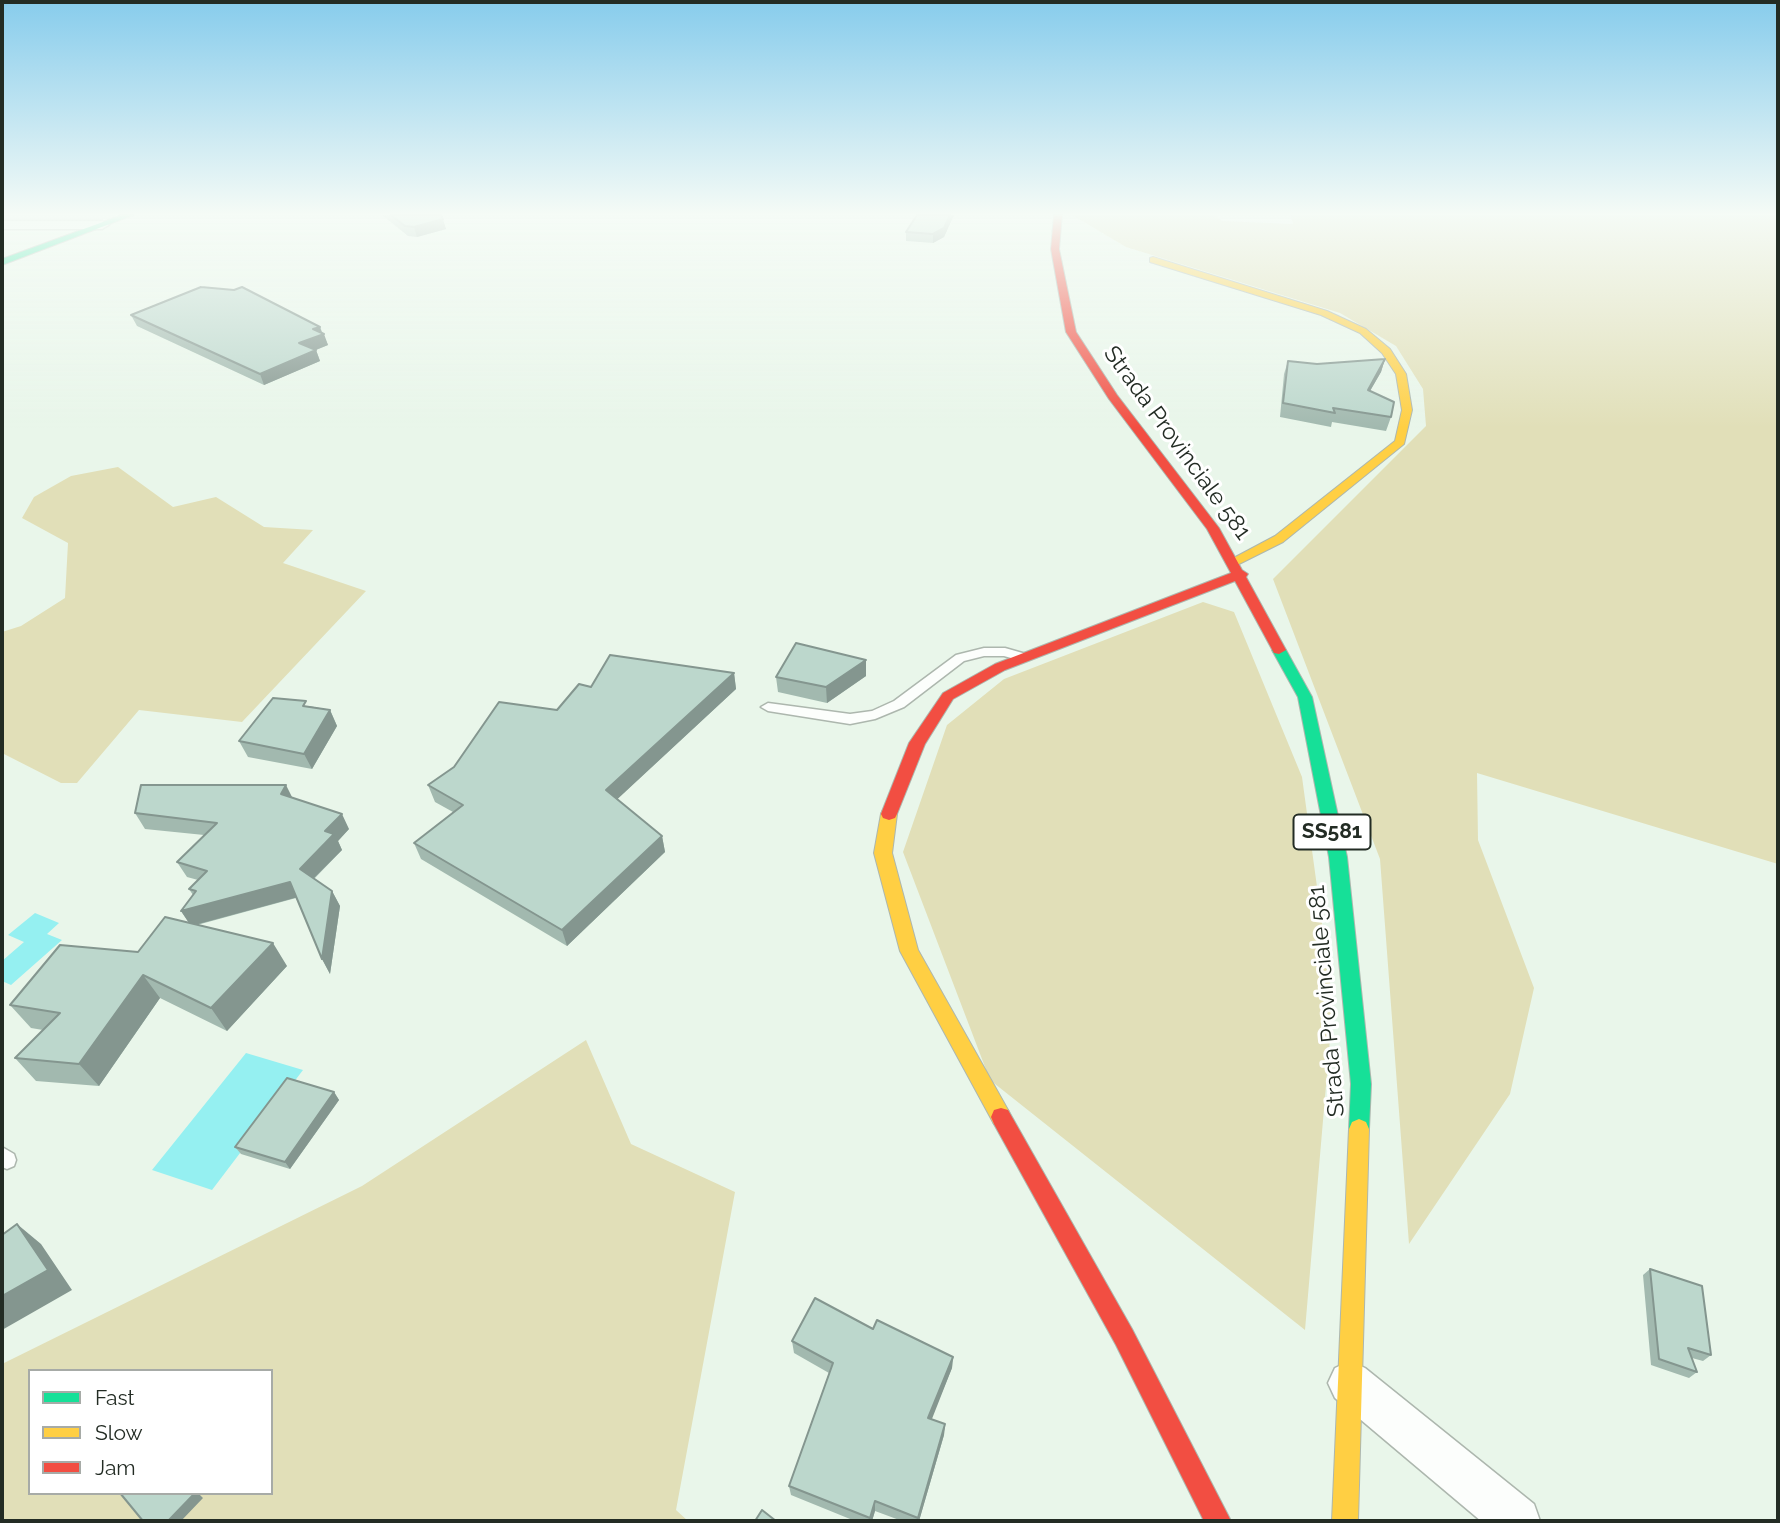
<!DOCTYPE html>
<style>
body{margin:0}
#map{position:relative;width:1780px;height:1523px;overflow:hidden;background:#e9f6ea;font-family:Raleway,sans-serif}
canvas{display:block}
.frame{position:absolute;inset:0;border:4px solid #232c24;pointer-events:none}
.legend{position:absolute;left:28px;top:1369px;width:245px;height:126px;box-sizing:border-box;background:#fff;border:2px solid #a7aba7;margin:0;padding:9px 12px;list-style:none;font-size:21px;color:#232c24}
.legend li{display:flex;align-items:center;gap:14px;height:35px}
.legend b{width:35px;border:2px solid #a7aba7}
</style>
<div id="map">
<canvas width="1780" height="1523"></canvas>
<div class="frame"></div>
<ul class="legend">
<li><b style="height:9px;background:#16e098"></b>Fast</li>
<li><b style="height:9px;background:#ffcf43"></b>Slow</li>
<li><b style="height:9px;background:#f24e42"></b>Jam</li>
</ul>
</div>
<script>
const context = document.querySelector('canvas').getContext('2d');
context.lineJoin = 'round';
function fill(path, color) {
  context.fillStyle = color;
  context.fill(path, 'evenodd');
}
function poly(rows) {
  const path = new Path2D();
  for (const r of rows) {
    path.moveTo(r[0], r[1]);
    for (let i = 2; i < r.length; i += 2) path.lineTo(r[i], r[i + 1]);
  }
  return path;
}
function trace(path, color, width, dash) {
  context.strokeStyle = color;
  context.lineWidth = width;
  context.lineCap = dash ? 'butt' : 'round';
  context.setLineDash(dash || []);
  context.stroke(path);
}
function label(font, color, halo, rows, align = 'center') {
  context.font = font + ' Raleway,sans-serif';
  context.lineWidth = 6;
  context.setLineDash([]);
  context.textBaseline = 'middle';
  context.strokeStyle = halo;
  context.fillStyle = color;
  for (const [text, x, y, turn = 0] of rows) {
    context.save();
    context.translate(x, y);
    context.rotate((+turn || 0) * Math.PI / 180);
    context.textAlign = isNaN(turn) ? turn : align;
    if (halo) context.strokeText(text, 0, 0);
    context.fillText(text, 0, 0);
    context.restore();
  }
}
const green = poly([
 [1072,215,1215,215,1222,221,1293,224,1291,215,1778,215,1778,864,1477,773,1478,840,1534,988,1510,1094,1409,1244,1380,859,1273,579,1426,426,1423,389,1396,346,1340,313,1126,247],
 [118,467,173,507,216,497,264,527,313,530,283,563,366,591,242,722,139,710,77,783,61,783,2,753,2,632,21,626,65,598,68,543,22,518,34,497,71,476],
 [1203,602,1234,612,1302,777,1333,1004,1305,1330,990,1080,903,852,947,725,1004,679],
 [586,1040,631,1144,735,1192,676,1510,688,1521,2,1521,2,1364,362,1186],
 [30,1371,271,1371,271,1493,30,1493]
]);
const water = poly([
 [35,913,59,923,47,934,62,940,11,985,2,981,2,961,24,942,8,935],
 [246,1053,303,1070,212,1190,152,1170]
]);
const lane = poly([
 [984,648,1005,648,1026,654,1028,657,1022,661,1004,656,984,656,964,661,904,707,875,719,850,724,768,711,761,707,768,703,850,714,872,711,894,701,956,655,984,648],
 [2,1147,14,1154,16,1160,14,1166,7,1169,2,1167,2,1147]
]);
const street = poly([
 [2,221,102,221,109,225,102,229,2,229,2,221],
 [1350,1361,1365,1368,1534,1504,1540,1521,1481,1521,1335,1398,1328,1383,1335,1368,1350,1361]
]);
const fast = poly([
 [122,215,133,215,2,265,2,259,122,215],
 [1279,646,1286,650,1312,697,1347,857,1371,1084,1369,1129,1366,1136,1359,1139,1352,1136,1349,1129,1351,1084,1329,857,1298,697,1272,650,1279,646]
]);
const slow = poly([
 [1153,257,1327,311,1366,329,1390,349,1406,374,1412,410,1404,444,1283,542,1239,564,1229,564,1228,561,1275,536,1395,441,1402,410,1396,374,1382,353,1360,333,1321,315,1150,262,1150,258,1153,257],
 [889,808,895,810,897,814,892,853,918,950,1008,1110,1011,1117,1008,1124,1001,1126,994,1124,900,951,874,853,881,814,883,810,889,808],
 [1359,1119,1366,1122,1369,1129,1358,1521,1332,1521,1349,1129,1352,1122,1359,1119]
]);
const jam = poly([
 [1054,215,1062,215,1059,249,1076,332,1117,395,1219,528,1242,570,1248,574,1246,577,1286,650,1279,654,1274,653,1235,581,1005,670,953,699,925,744,897,814,895,818,889,820,883,818,881,814,909,743,943,693,995,664,1231,573,1207,529,1109,399,1066,332,1051,249,1054,215],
 [1001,1108,1008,1110,1132,1329,1231,1521,1204,1521,1116,1345,994,1124,991,1117,994,1110,1001,1108]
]);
const wall = poly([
 [382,215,441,215,446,229,417,237,408,236],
 [917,215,954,215,944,237,933,243,906,241,906,232],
 [131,315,320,327,328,345,316,350,320,361,264,385,137,326],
 [1385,359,1381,372,1370,391,1391,417,1386,431,1332,422,1331,427,1280,417,1284,374,1288,361,1317,364],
 [866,660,866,676,827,703,778,692,776,677],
 [734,673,736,689,617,799,662,836,665,852,567,946,421,859,414,843,453,812,435,802,428,785,557,710,591,687],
 [309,706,330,710,337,726,312,769,248,757,239,741],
 [292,798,349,829,338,841,342,850,314,879,332,891,340,906,330,974,322,959,296,898,197,925,287,966,227,1031,160,998,99,1086,36,1081,15,1058,43,1030,31,1028,10,1005,138,952,189,923,181,911,193,895,189,889,198,880,187,877,177,862,204,835,145,829,135,813],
 [334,1092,339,1100,290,1169,241,1154,235,1147],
 [1650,1269,1711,1355,1703,1361,1692,1358,1697,1372,1689,1378,1651,1365,1643,1275],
 [873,1329,953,1357,952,1368,931,1419,945,1424,944,1435,919,1521,902,1521,875,1511,872,1521,855,1521,791,1495,789,1486,829,1373,794,1353,792,1341]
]);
const shadedWall = poly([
 [950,215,954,215,944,237,933,243,933,234],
 [443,219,446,229,417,237,414,227],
 [320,327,322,334,324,334,328,345,303,355,299,343,313,329],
 [316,350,320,361,264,385,260,374],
 [1385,359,1381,372,1363,403,1368,390],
 [866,660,866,676,827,703,826,687],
 [734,673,736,689,610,806,606,790],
 [330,710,337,726,312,769,304,754],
 [286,785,294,801,281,794],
 [342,814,349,829,338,841,342,850,308,884,300,869,325,831],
 [662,836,665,852,567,946,562,930],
 [290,882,298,897,191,926,181,911],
 [332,891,340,906,330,974,322,959],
 [273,943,287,966,227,1031,211,1008],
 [143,975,160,998,99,1086,79,1064],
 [334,1092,339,1100,290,1169,285,1162],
 [17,1224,41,1244,72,1290,2,1330,2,1296],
 [953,1357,952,1368,928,1429,928,1418],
 [945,1424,944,1435,919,1521,918,1521],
 [195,1493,198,1493,203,1498,181,1521,168,1521],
 [875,1501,875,1511,872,1521,870,1521]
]);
const building = poly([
 [391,215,441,215,443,219,414,227,405,226,391,215],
 [917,215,950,215,944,228,933,234,906,232,917,215],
 [201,287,234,290,242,287,320,327,313,329,324,334,299,343,316,350,260,374,131,315,201,287],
 [1385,359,1368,390,1394,402,1391,417,1333,408,1335,413,1283,403,1288,361,1317,364,1385,359],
 [796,643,866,660,826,687,776,677,796,643],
 [610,655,734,673,606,790,662,836,562,930,414,843,463,805,428,785,454,767,499,702,557,710,579,684,591,687,610,655],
 [273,698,306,701,303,706,330,710,304,754,239,741,273,698],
 [141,785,286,785,281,794,342,814,325,831,334,834,300,869,332,891,322,959,290,882,181,911,196,891,189,889,207,871,177,862,217,823,135,813,141,785],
 [165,917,273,943,211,1008,143,975,79,1064,15,1058,60,1013,10,1005,60,945,138,952,165,917],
 [287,1078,334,1092,285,1162,235,1147,287,1078],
 [17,1224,48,1270,2,1296,2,1235,17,1224],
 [1650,1269,1702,1286,1711,1355,1688,1348,1697,1372,1659,1359,1650,1269],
 [815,1298,873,1329,877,1320,953,1357,928,1418,945,1424,918,1518,875,1501,870,1518,789,1486,833,1363,792,1341,815,1298],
 [120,1493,195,1493,168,1521,143,1521,120,1493],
 [762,1510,776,1521,755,1521,762,1510]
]);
const shields = [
 [1332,832,77]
];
const shieldNames = [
 ["SS581",1332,832]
];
const streetNames = [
 ["Strada Provinciale 581",1177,443,54],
 ["Strada Provinciale 581",1327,1001,-95]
];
fill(green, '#e1dfb8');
fill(water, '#95f0f1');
trace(lane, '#adb7ae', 3);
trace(street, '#adb7ae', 3);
trace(fast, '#adb7ae', 2);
trace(slow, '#adb7ae', 2);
trace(jam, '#adb7ae', 2);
fill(lane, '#fcfefc');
fill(street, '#fcfefc');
fill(fast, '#16e098');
fill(slow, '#ffcf43');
fill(jam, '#f24e42');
fill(wall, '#a2b9af');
fill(shadedWall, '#84968f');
fill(building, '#bcd7cc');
trace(building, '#84968f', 2);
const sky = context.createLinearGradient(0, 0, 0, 428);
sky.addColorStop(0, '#87ccec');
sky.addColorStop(0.5, '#f5fbf6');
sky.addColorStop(1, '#f5fbf600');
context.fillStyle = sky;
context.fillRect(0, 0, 1780, 428);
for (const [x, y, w] of shields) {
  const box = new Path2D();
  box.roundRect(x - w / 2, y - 17.5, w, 35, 5);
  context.fillStyle = '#fff';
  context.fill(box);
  trace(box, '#232c24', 2);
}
label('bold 21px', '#232c24', null, shieldNames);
label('23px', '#232c24', '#fff', streetNames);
</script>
